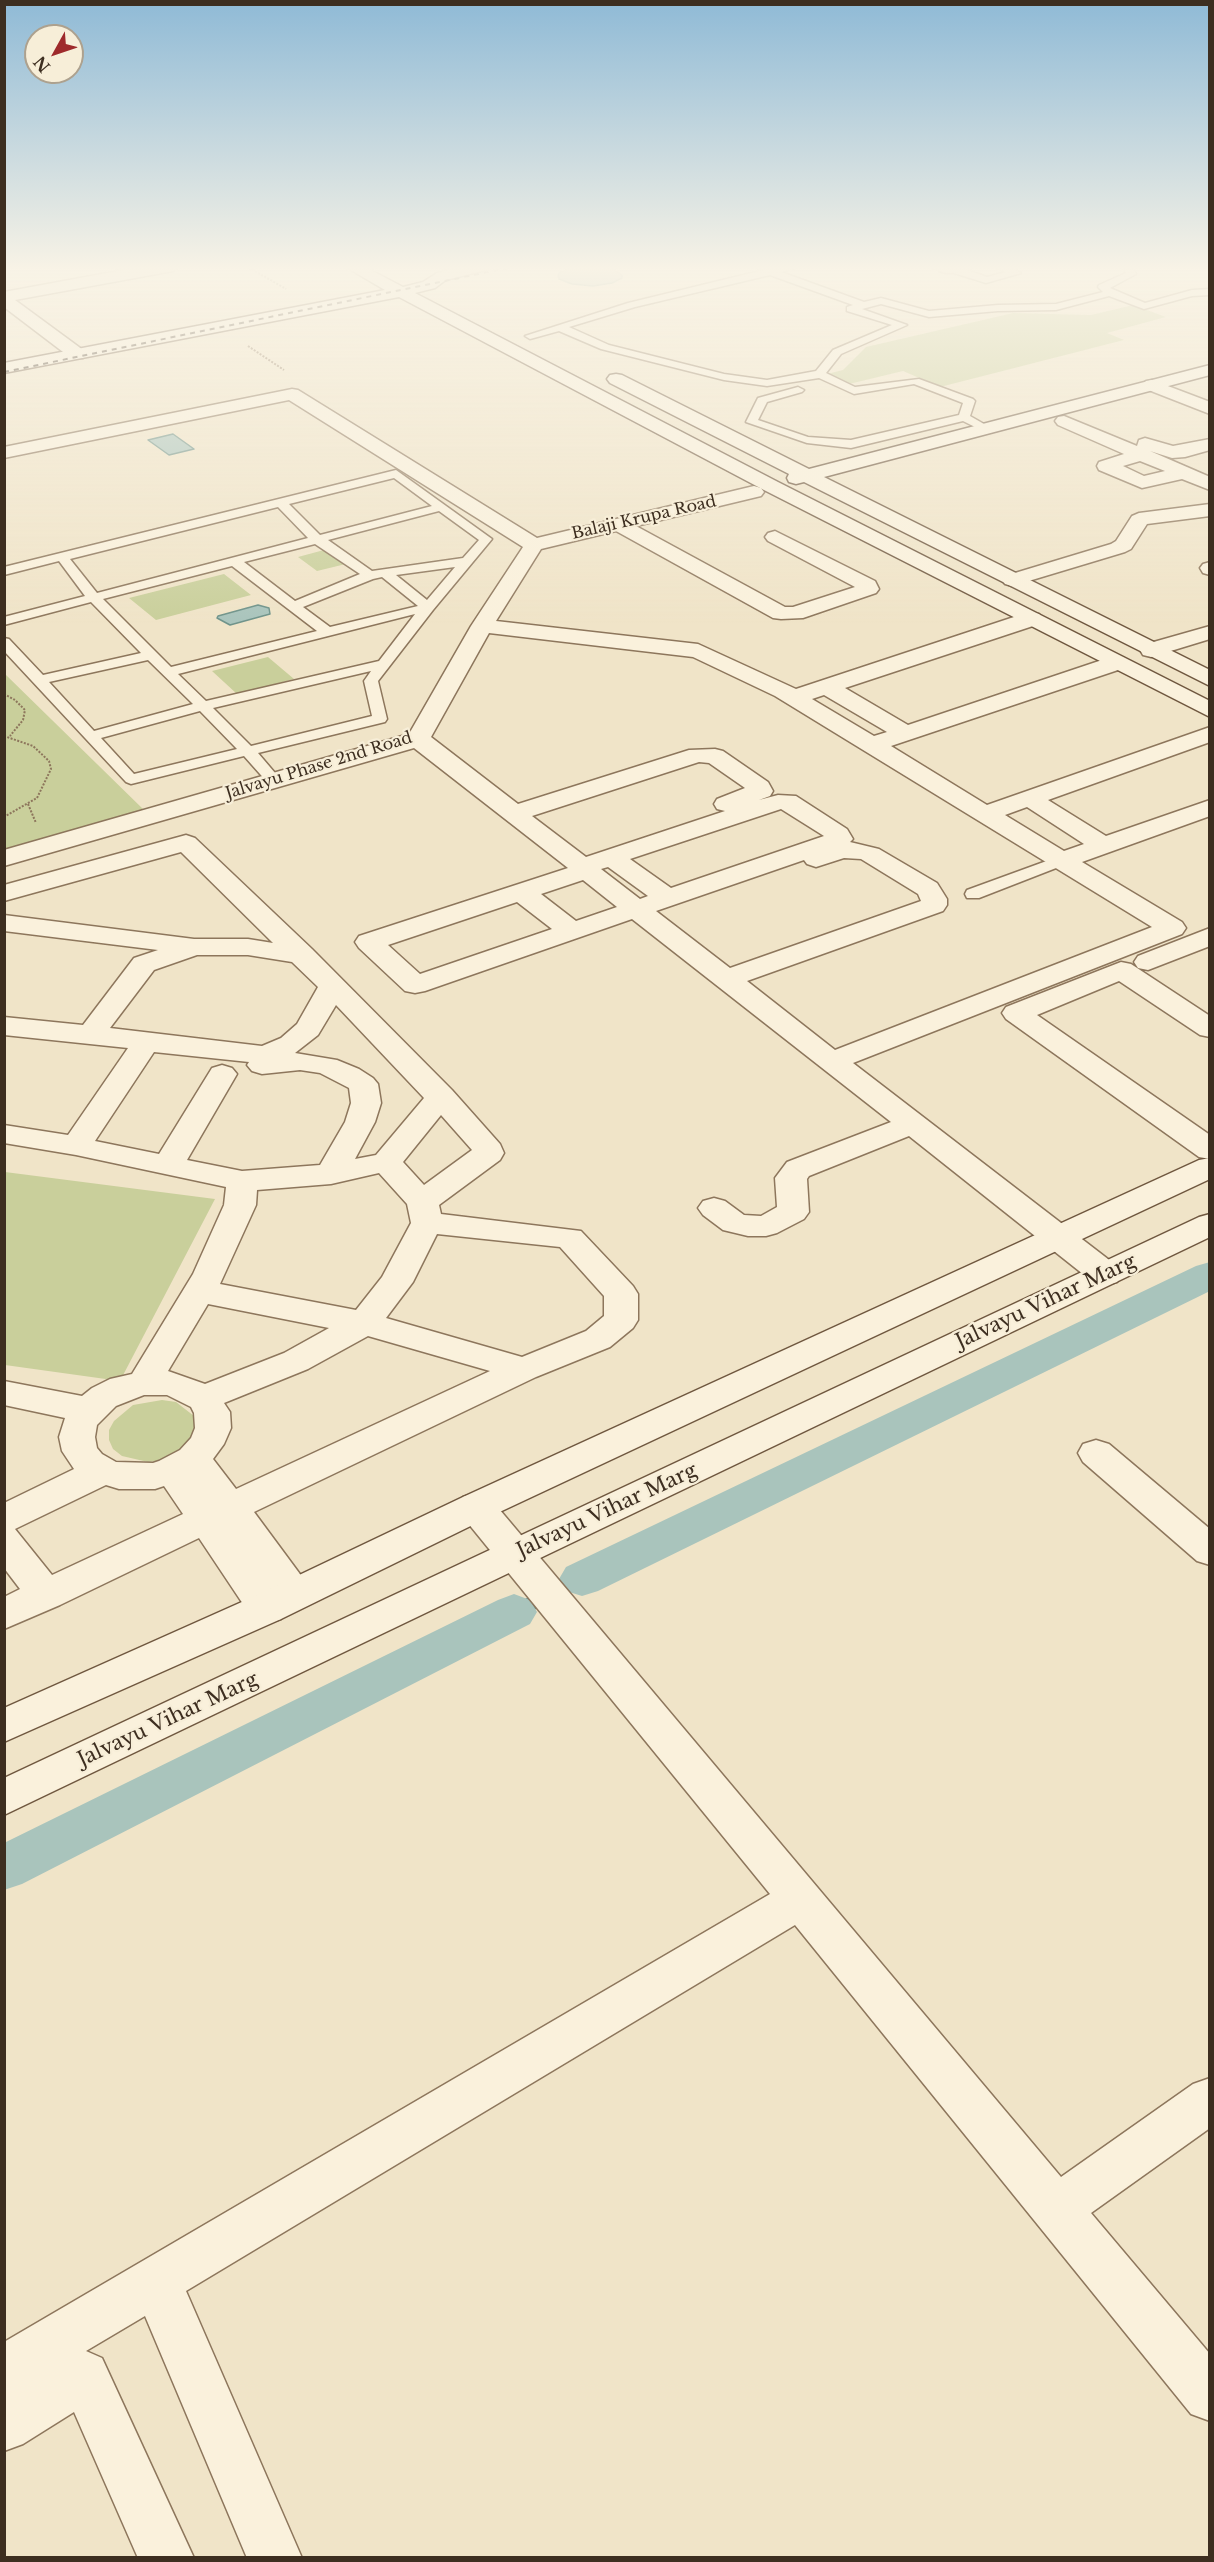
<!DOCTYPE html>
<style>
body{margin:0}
#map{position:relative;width:1214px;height:2562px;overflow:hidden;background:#f0e4c8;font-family:"Libre Baskerville",serif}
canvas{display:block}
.frame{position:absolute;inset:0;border:6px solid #3d2e20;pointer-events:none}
.north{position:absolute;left:24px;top:24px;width:60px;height:60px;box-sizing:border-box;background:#f7eed8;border:2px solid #ada18e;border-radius:50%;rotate:230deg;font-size:16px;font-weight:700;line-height:24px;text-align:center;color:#3d2e20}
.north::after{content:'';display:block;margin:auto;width:21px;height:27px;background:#9e2a2b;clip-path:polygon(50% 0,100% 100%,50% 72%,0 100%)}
</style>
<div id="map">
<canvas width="1214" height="2562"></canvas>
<div class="frame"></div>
<div class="north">N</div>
</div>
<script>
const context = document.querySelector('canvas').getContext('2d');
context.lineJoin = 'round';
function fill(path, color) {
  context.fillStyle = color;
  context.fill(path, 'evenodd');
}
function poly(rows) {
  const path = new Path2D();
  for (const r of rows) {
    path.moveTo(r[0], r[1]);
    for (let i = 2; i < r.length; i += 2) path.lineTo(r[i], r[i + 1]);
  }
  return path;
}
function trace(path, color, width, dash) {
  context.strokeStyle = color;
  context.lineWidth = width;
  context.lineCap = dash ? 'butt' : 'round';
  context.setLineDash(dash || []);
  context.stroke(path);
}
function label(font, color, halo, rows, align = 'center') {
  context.font = font + ' "Libre Baskerville",serif';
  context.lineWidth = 4.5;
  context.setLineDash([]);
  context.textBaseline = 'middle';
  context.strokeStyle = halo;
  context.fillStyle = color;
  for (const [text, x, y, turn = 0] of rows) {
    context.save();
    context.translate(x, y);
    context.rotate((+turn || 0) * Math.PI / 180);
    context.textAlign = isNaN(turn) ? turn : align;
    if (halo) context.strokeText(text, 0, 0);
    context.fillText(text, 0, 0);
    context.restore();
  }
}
const green = poly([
 [1133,305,1166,317,1107,333,1124,340,940,387,903,371,845,385,823,375,843,370,866,347,1013,313,1091,315],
 [335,547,354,562,317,571,298,557],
 [224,574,251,595,156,620,129,598],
 [268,657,294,679,237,694,212,671],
 [5,674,144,810,5,851],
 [5,1172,215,1199,120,1381,5,1365],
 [162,1400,176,1402,194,1416,197,1426,187,1446,163,1460,148,1462,122,1456,113,1449,109,1440,109,1430,114,1421,133,1405]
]);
const water = poly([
 [582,266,613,269,622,275,622,278,612,283,593,286,572,284,559,279,558,275,560,272,582,266],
 [173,434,194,449,169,455,148,440,173,434],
 [258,605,269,608,270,614,230,625,217,618,218,616,258,605]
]);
const stream = poly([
 [514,1612,582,1579]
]);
const canal = poly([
 [1210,1262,1210,1291,598,1591,582,1596,566,1591,559,1579,566,1567,1196,1266,1210,1262],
 [514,1594,530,1600,537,1612,530,1624,22,1884,4,1890,4,1843,498,1600,514,1594]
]);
const path = poly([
 [246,266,286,289],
 [248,346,284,370],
 [4,694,15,700,25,710,23,720,10,736],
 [4,736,33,746,49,761,51,769,37,798,4,817],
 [28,804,36,823]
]);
const service = poly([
 [780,266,799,266,781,272,864,302,881,298,929,311,998,305,1056,304,1103,292,1098,287,1099,285,1126,273,1122,266,1132,266,1136,274,1110,288,1145,303,1192,290,1210,289,1210,295,1192,296,1144,309,1109,296,1056,310,998,311,929,317,881,304,862,309,907,325,841,354,826,373,855,387,919,379,973,399,975,401,970,416,991,428,985,431,981,430,963,421,851,448,807,443,746,422,758,398,798,387,804,390,802,392,767,402,758,420,808,437,851,440,959,415,963,403,914,384,854,394,819,378,767,386,724,380,601,349,559,331,530,339,525,336,628,303,780,266],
 [770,275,853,305,847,307,847,311,892,325,833,350,816,371,767,380,724,374,609,345,569,327,635,307,770,275],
 [928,266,973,266,967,270,987,277,1006,272,992,266,1007,266,1021,273,986,283,954,273,945,273,928,266],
 [396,470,492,539,433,610,378,681,387,719,385,722,258,753,281,780,278,783,268,783,244,756,131,784,126,782,4,651,4,638,9,639,43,675,141,653,91,602,4,625,4,617,85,596,59,561,4,575,4,567,396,470],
 [394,478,432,506,320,535,289,504,394,478],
 [278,507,308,538,97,593,70,559,278,507],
 [439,511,479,540,463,558,372,571,328,540,439,511],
 [315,544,360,574,295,601,244,562,315,544],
 [232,566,317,631,171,667,103,599,232,566],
 [455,567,427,600,396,575,455,567],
 [382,577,418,606,330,627,303,607,373,579,382,577],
 [415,614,379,661,206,701,178,674,415,614],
 [148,660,193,704,94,731,49,682,148,660],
 [371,671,364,681,372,716,251,746,213,708,371,671],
 [200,711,237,749,134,774,101,738,200,711],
 [1063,855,1069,857,1071,860,1069,863,979,898,967,898,965,894,967,890,1063,855]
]);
const minor = poly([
 [145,266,180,266,173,271,15,300,83,350,85,354,83,358,71,358,4,307,4,292,145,266],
 [1152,380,1210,402,1210,414,1146,389,1143,385,1146,381,1152,380],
 [292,389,298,390,537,538,754,486,761,488,764,492,761,496,636,526,785,607,793,607,855,587,768,541,765,537,768,533,775,531,875,581,879,589,876,593,803,618,781,619,773,618,616,531,541,549,496,621,698,644,796,689,1023,614,1031,613,1039,614,1042,619,1039,624,845,688,908,725,1108,658,1116,656,1124,658,1127,663,1124,668,891,746,987,805,1210,727,1210,742,1048,800,1106,836,1210,800,1210,816,1082,862,1182,922,1186,928,1182,934,853,1063,1117,1266,1121,1274,1117,1282,1105,1285,1093,1282,909,1136,809,1176,807,1179,809,1212,804,1219,777,1233,766,1236,748,1236,723,1230,703,1215,698,1208,703,1201,714,1198,725,1201,744,1215,761,1216,777,1207,775,1178,787,1162,891,1122,632,919,425,991,415,993,405,991,359,948,355,942,359,936,568,868,414,748,4,866,4,850,409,734,471,626,523,547,289,400,4,458,4,447,292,389],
 [489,633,693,657,775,696,1152,927,835,1050,747,981,943,911,947,905,947,899,937,883,879,849,850,842,853,839,847,829,796,796,778,795,759,800,770,796,773,791,768,782,723,751,715,749,689,750,518,804,431,737,489,633],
 [824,695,887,732,874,736,812,699,824,695],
 [699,762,709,763,745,788,717,799,714,804,717,809,725,811,586,857,532,816,699,762],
 [1027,807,1084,844,1064,851,1005,815,1027,807],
 [781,809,824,836,671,888,630,859,781,809],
 [844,858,861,859,918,894,921,901,730,968,656,911,804,860,807,864,816,867,844,858],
 [608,867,648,896,640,899,601,869,608,867],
 [583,880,617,907,576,921,541,894,583,880],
 [517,902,552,929,420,974,388,945,517,902],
 [1064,416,1137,446,1139,440,1145,438,1173,446,1210,439,1210,450,1185,457,1172,458,1150,451,1210,477,1210,490,1182,479,1142,488,1099,470,1097,466,1099,462,1124,454,1058,425,1055,421,1058,417,1064,416],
 [1140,461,1165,471,1144,476,1123,466,1140,461],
 [1210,504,1210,516,1147,524,1131,549,1125,552,1012,586,1005,584,1002,580,1005,576,1111,544,1116,541,1132,516,1139,513,1210,504],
 [1210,562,1210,575,1203,573,1200,568,1203,564,1210,562],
 [1210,626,1210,639,1151,657,1143,655,1140,650,1143,645,1210,626],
 [186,835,195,838,312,949,452,1090,500,1144,504,1153,500,1160,439,1205,441,1214,581,1231,633,1286,638,1294,638,1320,633,1328,610,1347,536,1377,254,1512,308,1585,313,1595,308,1605,294,1610,286,1607,281,1619,267,1623,253,1619,199,1538,60,1605,4,1629,4,1597,20,1589,4,1568,4,1503,74,1469,62,1451,59,1437,65,1418,4,1405,4,1381,82,1396,92,1388,110,1379,132,1374,193,1274,224,1205,226,1187,76,1155,4,1143,4,1125,68,1135,128,1048,4,1035,4,1017,83,1025,134,958,158,950,4,931,4,915,194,939,248,939,273,943,181,852,4,901,4,885,186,835],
 [197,955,248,955,292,962,318,987,297,1024,281,1038,262,1046,110,1028,154,970,197,955],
 [336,1005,424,1098,376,1155,355,1159,375,1122,381,1103,378,1084,373,1078,359,1069,337,1060,295,1053,318,1035,336,1005],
 [154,1052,249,1062,247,1065,252,1071,262,1074,300,1070,320,1073,349,1088,351,1103,345,1122,320,1165,242,1171,187,1160,237,1074,232,1068,222,1065,212,1068,159,1154,95,1141,154,1052],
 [441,1115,472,1150,424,1185,403,1162,441,1115],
 [379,1173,407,1204,411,1223,382,1277,356,1310,220,1284,256,1205,257,1190,331,1184,379,1173],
 [437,1234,560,1247,604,1296,604,1316,586,1331,522,1357,386,1318,413,1282,437,1234],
 [208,1304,329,1328,284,1353,205,1384,168,1371,208,1304],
 [368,1336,490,1371,236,1489,213,1459,224,1444,231,1428,230,1412,224,1403,308,1369,368,1336],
 [144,1395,167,1395,191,1407,194,1413,195,1428,191,1438,180,1450,159,1461,153,1463,116,1462,102,1454,97,1448,95,1437,97,1425,116,1406,144,1395],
 [106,1485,119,1489,155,1489,164,1486,183,1514,52,1575,15,1529,106,1485],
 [1210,928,1210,946,1148,970,1138,968,1134,962,1138,956,1210,928],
 [1121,962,1131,964,1210,1016,1210,1037,1200,1035,1119,981,1037,1015,1210,1135,1210,1159,1199,1157,1006,1019,1002,1013,1006,1007,1121,962],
 [1096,1440,1109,1444,1210,1529,1210,1565,1197,1561,1083,1462,1078,1453,1083,1444,1096,1440],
 [476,1493,489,1497,1061,2177,1193,2084,1210,2078,1210,2128,1091,2213,1210,2354,1210,2421,1191,2414,795,1925,186,2291,302,2558,247,2558,145,2316,86,2351,102,2358,194,2558,138,2558,74,2412,23,2444,4,2451,4,2342,770,1894,463,1517,458,1507,463,1497,476,1493]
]);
const tertiary = poly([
 [463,266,492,266,490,269,442,281,434,276,437,273,463,266]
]);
const secondary = poly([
 [344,266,363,266,403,287,423,282,437,273,447,273,450,276,447,279,435,288,415,293,778,482,1210,701,1210,717,764,490,399,297,4,373,4,363,385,290,344,266],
 [1210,365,1210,375,824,477,1210,670,1210,686,804,482,796,484,789,482,787,478,789,474,610,383,607,379,610,375,616,374,622,375,809,469,1210,365],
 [1210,1158,1210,1179,489,1517,281,1619,4,1742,4,1708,253,1597,463,1497,1199,1160,1210,1158],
 [1210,1214,1210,1237,4,1815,4,1778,1199,1217,1210,1214]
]);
const rail = poly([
 [4,372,517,266]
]);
const farStreetnames = [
 ["Balaji Krupa Road",644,518,-13],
 ["Jalvayu Phase 2nd Road",319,766,-17]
];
const streetNames = [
 ["Jalvayu Vihar Marg",1046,1302,-25],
 ["Jalvayu Vihar Marg",607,1511,-25],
 ["Jalvayu Vihar Marg",168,1720,-25]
];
fill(green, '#c9cf9b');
fill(water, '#a9c4bc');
trace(water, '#6f938a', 1.5);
trace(stream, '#6f938a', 14);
fill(canal, '#a9c4bc');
trace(service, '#8d765c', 3);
trace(minor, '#8d765c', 3);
trace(tertiary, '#8d765c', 3);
trace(secondary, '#6f573f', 3);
trace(path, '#8d765c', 2, [2, 1.5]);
fill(service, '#faf1dc');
fill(minor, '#faf1dc');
fill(tertiary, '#faf1dc');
fill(secondary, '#faf1dc');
trace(rail, '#3d2e20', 2, [5, 5]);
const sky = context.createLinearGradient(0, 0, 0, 625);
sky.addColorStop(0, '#8fbad6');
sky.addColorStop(0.43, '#f8f3e6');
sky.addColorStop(1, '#f8f3e600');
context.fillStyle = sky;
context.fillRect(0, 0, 1214, 625);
label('16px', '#3d2e20', '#f7eed8', farStreetnames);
label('20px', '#3d2e20', '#f7eed8', streetNames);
</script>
